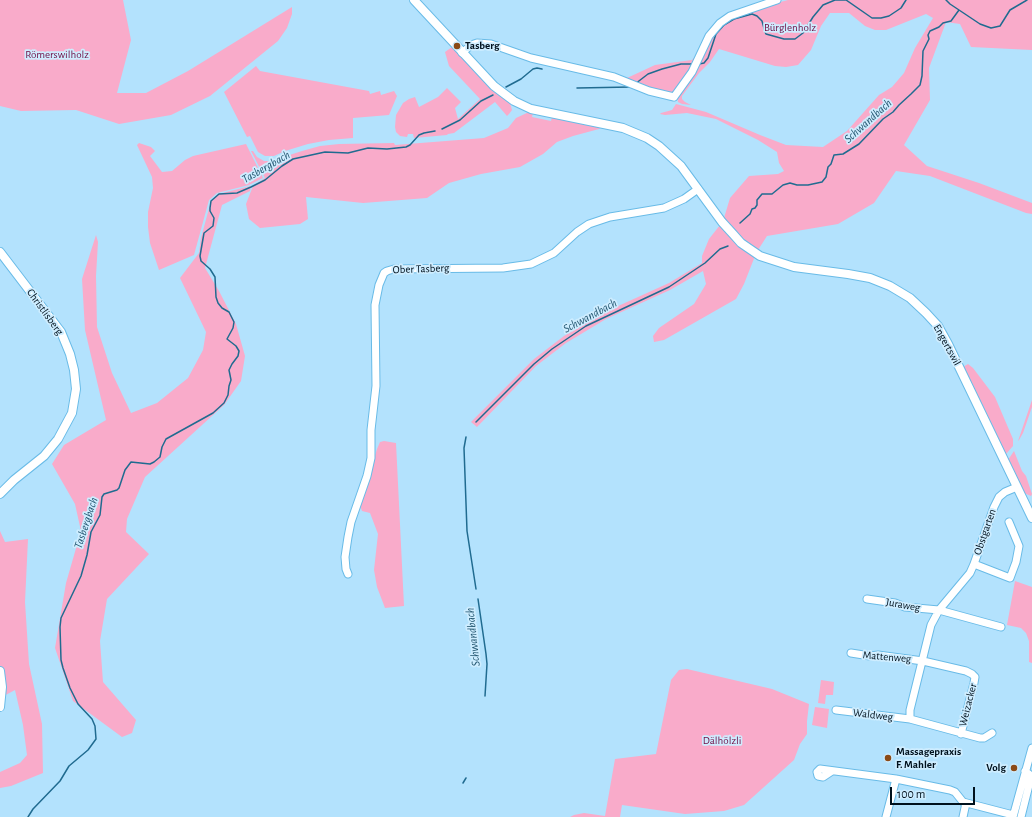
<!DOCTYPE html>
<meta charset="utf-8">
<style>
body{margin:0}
#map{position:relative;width:1032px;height:817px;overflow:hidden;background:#b3e2fd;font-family:"Alegreya Sans",sans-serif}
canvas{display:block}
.scale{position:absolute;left:890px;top:787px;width:85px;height:18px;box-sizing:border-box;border:2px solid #00111d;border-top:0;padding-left:5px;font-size:12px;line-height:14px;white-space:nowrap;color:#00111d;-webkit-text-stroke:3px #ceedff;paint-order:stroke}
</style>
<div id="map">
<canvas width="1032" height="817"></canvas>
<div class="scale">100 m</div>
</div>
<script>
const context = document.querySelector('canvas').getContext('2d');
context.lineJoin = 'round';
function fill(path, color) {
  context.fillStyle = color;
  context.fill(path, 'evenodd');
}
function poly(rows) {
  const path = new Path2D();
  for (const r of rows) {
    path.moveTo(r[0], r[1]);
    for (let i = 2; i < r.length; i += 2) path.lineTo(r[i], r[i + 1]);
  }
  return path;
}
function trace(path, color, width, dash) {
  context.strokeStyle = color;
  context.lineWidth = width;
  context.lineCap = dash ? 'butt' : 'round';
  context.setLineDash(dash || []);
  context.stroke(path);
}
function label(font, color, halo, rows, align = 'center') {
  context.font = font + ' "Alegreya Sans",sans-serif';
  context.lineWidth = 3.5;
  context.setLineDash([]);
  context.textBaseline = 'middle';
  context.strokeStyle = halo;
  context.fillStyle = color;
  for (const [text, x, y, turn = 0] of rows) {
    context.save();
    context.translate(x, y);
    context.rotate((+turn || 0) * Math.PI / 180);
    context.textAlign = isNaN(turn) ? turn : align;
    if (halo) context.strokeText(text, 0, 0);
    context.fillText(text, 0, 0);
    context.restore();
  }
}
const green = poly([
 [0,0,123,0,131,40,117,93,146,93,188,71,292,7,292,14,287,28,278,41,210,96,171,115,119,124,76,110,21,111,0,106],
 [788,0,1032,0,1032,50,971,47,960,24,946,22,929,68,930,100,904,145,927,166,979,183,1032,203,1032,214,1026,213,930,176,896,171,874,203,838,224,767,236,758,250,737,234,724,218,730,198,749,176,778,174,784,171,779,163,777,152,758,140,716,119,687,113,665,115,660,114,661,113,672,110,676,104,706,112,760,135,786,145,823,147,847,131,879,95,892,87,904,73,915,48,933,18,926,14,886,30,875,30,865,26,849,13,830,13,821,26,811,50,798,65,786,67,775,66,719,49,710,62,699,73,682,96,682,99,685,102,691,105,682,104,678,102,677,89,672,92,667,94,629,81,627,78,655,65,692,60,722,24,733,17,769,5],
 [452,47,493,91,510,103,512,110,509,114,507,116,495,102,454,133,448,134,447,135,414,138,413,134,408,134,407,137,400,136,396,132,395,127,396,115,403,103,409,99,415,97,419,107,438,97,447,88,461,102,455,108,458,119,480,99,449,66,445,52],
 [256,66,260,71,369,91,370,94,380,91,381,95,394,91,397,96,389,115,353,118,353,138,329,140,308,144,285,151,274,156,265,156,258,152,250,136,247,137,224,92],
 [529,112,533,113,532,117,551,121,552,117,603,126,599,129,573,136,557,142,543,154,520,167,481,174,449,183,427,198,363,203,306,197,308,219,300,224,260,228,249,219,246,204,253,186,265,178,251,151,253,151,257,157,264,161,271,161,302,151,320,146,339,144,394,143,395,145,484,138,508,128,516,118],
 [139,143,151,147,155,151,150,156,162,172,172,171,185,160,193,156,246,144,263,178,249,185,217,193,209,200,194,255,159,270,150,243,148,227,148,212,153,188,152,177,137,145],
 [251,186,250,191,222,205,205,268,219,291,236,324,245,356,241,381,224,405,145,477,127,519,126,532,149,554,107,599,100,641,103,682,136,720,132,733,122,737,73,701,55,648,66,583,81,531,75,504,52,464,64,445,106,420,85,330,82,279,96,235,98,242,96,276,97,327,112,373,131,413,157,403,188,378,203,350,206,332,180,278,199,253,201,238,211,201,218,194],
 [720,225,755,256,744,284,736,299,664,340,654,342,653,336,659,328,694,304,706,284,703,271,670,290,606,319,566,343,536,366,477,427,471,422,534,359,564,336,605,312,669,283,702,263,702,256,709,239],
 [968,364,973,368,995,397,1013,439,1013,446,1006,454,1004,454,963,367],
 [1032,400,1032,407,1023,433,1019,440,1018,441],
 [384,441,396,443,404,606,385,608,377,587,374,570,378,534,370,513,362,511,360,505,377,449,380,442],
 [1014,451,1022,471,1026,476,1032,494,1031,496,1024,493,1008,460],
 [0,531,5,542,28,539,25,602,29,664,42,724,43,773,11,786,0,788,0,772,20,763,27,755,23,725,15,690,0,698],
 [1015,581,1032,587,1032,663,1029,662,1029,641,1026,633,1021,628,1007,625],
 [687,669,772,689,809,704,807,721,807,734,800,744,794,760,744,805,724,811,685,814,622,805,620,817,570,817,574,815,584,813,605,816,615,759,656,754,671,680,679,670],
 [821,680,834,682,833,695,826,695,825,704,818,703],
 [815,707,829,709,827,728,812,725]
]);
const stream = poly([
 [946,0,950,4,980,24,991,28,1000,26,1010,10,1027,0],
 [699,64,704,63,708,58,716,34,724,25,734,19,752,14,757,16,762,21,765,32,766,34,784,39,795,39,803,33,813,17,823,5,835,0,846,0,872,18,881,18,889,16,901,8,906,0],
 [635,84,648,74,662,69,681,64,693,64],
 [506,87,521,79,533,69,537,68,542,69],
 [577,88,631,87],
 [442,129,460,120,481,101,493,95],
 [740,223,750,214,752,209,755,208,757,205,757,200,762,194,772,194,783,185,790,183,797,185,808,185,822,182,826,177,828,167,831,164,834,155,843,154,859,144,883,119,893,112,899,105,911,94,920,85,922,76,923,51,929,39,928,35,930,31,939,27,943,23,951,21,959,10],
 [476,422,534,364,552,349,586,326,669,287,705,263,720,249,728,246],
 [466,437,464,448,467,531,476,589],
 [478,599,486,654,487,664,485,696],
 [463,783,466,778],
 [28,817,33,809,60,781,69,766,88,750,96,739,95,726,92,719,78,704,70,688,63,668,61,660,60,627,61,618,81,576,87,555,91,532,100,515,102,497,104,494,117,490,119,488,125,470,131,462,150,464,154,462,160,457,162,447,166,439,213,413,224,403,228,395,229,386,231,380,229,370,232,364,238,356,239,351,236,346,227,339,233,328,234,322,229,312,222,308,218,303,216,297,215,277,210,269,201,261,200,256,204,233,213,226,214,218,210,211,210,208,211,201,219,194,237,193,251,187,265,180,282,166,293,159,325,152,348,153,368,148,387,149,406,147,410,145,419,135,424,133,435,131]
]);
const minor = poly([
 [462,53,471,45,477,43,491,44,531,58,614,77,649,91,674,97],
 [674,97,692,72,709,36,720,23,730,16,777,0],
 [974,564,1010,578,1016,562,1019,546,1009,522],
 [348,574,346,569,345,557,348,537,351,522,367,476,371,458,371,430,376,386,375,305,379,285,384,273,387,271,394,269,503,268,531,264,554,253,577,232,589,224,610,217,664,208,684,199,698,189],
 [867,599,895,603,905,607,939,610,1001,627],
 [851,653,870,656,878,655,923,661,966,671,972,674,975,677,974,683,961,734],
 [836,710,910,719,980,738,984,738,992,733],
 [910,719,910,710,931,625,939,610,970,573,974,564,994,507,999,497,1005,492,1017,487],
 [832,771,823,777,818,776,817,772,820,769,896,779,950,790,955,792,963,802,1013,815],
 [886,817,896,779],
 [963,817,966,803],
 [1013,817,1032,748],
 [1021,817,1030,781,1030,775,1025,771]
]);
const major = poly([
 [414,0,494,86,514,101,531,109,623,128,647,138,659,146,681,166,722,222,733,234,741,243,760,256,794,267,848,274,870,278,890,286,910,298,926,313,938,326,948,344,1032,518],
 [0,252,61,332,70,354,74,370,76,389,72,413,58,439,44,456,14,480,0,494],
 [0,671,2,687,0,707]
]);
const markers = [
 [457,46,4,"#8b4a16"],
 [888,758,4,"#8b4a16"],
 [1014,768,4,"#8b4a16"]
];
const parkNames = [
 ["Bürglenholz",790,28],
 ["Römerswilholz",57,55],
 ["Dälhölzli",722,741]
];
const poiNames = [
 ["Tasberg",465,46],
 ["Massagepraxis",896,752],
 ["F. Mahler",896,765],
 ["Volg",1006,768,"right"]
];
const streetNames = [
 ["Ober Tasberg",421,269,-2],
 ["Christlisberg",45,312,54],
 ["Engertswil",947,345,61],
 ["Obstgarten",985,532,-71],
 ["Juraweg",903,605,10],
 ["Mattenweg",887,657,5],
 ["Weizacker",968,705,-76],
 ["Waldweg",873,715,7]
];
const waterNames = [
 ["Schwandbach",868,121,-42],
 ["Tasbergbach",266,167,-30],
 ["Schwandbach",590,316,-28],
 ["Tasbergbach",86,523,-72],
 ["Schwandbach",473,637,-96]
];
fill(green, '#f9abca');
trace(stream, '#206b90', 1.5);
trace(minor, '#69bbe7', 9);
trace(major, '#69bbe7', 10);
trace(minor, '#fff', 7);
trace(major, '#fff', 8);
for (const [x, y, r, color] of markers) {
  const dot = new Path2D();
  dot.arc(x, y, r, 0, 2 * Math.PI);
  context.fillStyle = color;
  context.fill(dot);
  trace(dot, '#ceedff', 1.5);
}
label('11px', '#700c43', '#ceedff', parkNames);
label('bold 11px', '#00111d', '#ceedff', poiNames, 'left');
label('11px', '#00111d', '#ceedff', streetNames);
label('italic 12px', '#245771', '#ceedff', waterNames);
</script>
